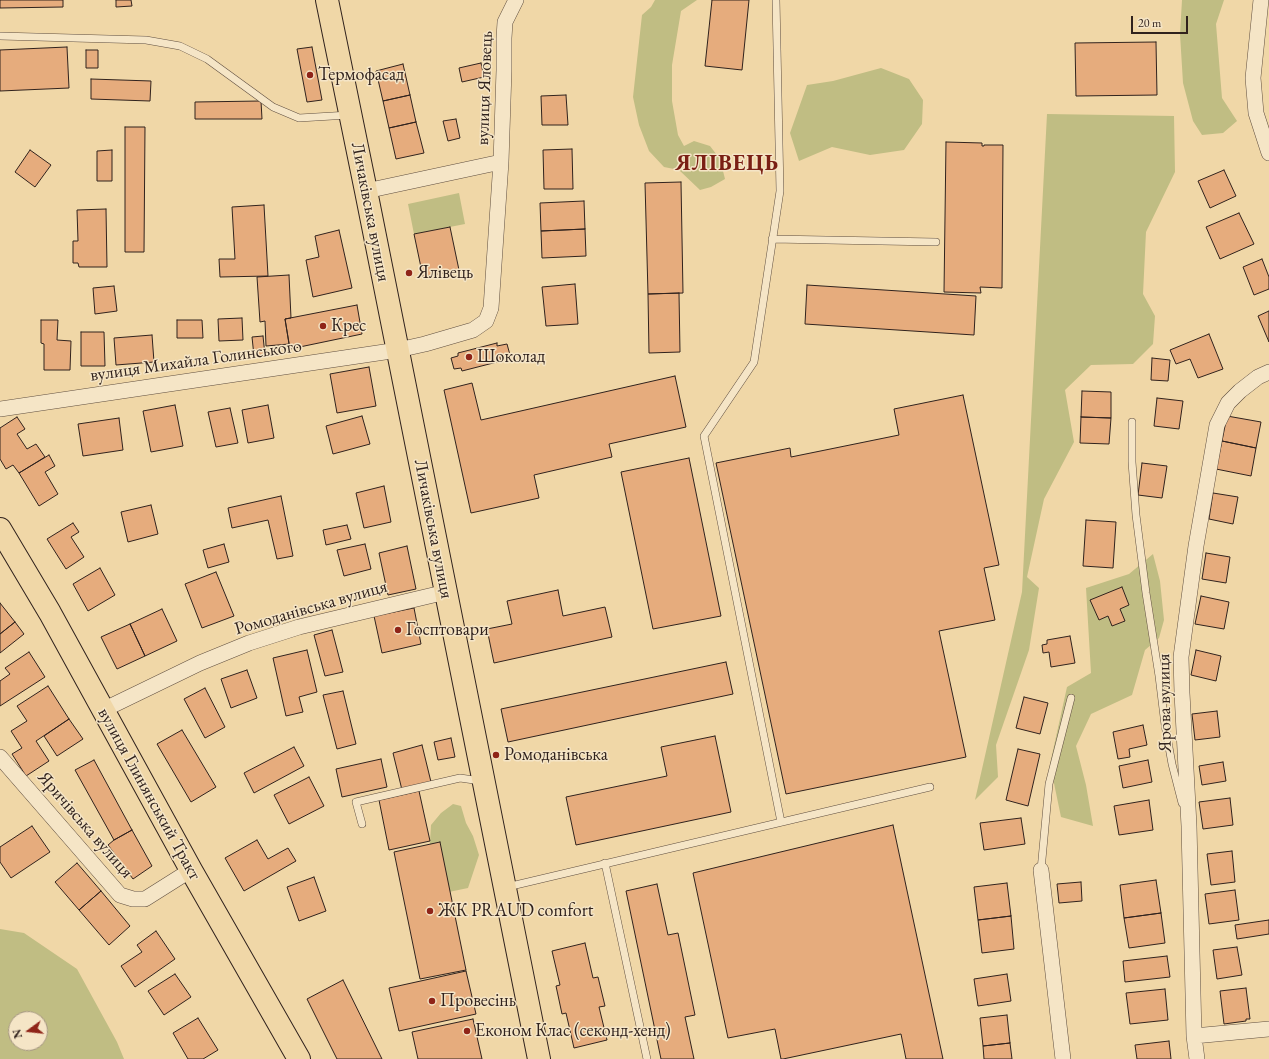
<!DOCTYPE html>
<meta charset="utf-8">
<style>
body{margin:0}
#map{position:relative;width:1269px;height:1059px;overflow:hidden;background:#f0d7a7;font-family:"EB Garamond",serif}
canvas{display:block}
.north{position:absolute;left:8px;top:1011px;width:40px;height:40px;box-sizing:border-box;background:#f5e5c6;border:1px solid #a69782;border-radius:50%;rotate:255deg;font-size:11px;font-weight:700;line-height:16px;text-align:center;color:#30221d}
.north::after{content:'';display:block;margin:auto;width:14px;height:18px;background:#8f2418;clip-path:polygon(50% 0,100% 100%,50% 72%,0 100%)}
.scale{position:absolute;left:1131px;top:16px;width:57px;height:18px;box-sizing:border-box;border:2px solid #30221d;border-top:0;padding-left:5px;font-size:12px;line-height:14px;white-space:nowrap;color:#30221d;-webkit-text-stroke:3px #f5e5c6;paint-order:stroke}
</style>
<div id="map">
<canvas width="1269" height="1059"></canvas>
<div class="north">N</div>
<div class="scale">20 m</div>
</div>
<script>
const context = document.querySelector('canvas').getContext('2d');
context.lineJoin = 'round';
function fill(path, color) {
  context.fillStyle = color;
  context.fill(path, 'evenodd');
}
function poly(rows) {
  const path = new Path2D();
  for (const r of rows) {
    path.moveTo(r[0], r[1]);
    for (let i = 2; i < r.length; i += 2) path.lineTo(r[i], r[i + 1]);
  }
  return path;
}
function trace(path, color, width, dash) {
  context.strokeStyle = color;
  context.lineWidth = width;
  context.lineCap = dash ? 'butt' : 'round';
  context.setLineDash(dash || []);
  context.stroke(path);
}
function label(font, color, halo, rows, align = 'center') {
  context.font = font + ' "EB Garamond",serif';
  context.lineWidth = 3;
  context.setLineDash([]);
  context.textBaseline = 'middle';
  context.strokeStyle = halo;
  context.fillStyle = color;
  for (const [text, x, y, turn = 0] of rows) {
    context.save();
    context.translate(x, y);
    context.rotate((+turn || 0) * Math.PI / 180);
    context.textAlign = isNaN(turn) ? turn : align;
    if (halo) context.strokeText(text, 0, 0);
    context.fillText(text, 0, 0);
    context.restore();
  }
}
const green = poly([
 [655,0,697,0,681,11,672,65,672,101,678,135,684,146,694,141,710,146,720,159,725,179,711,187,700,190,679,170,664,167,649,151,639,125,633,97,642,15,651,7],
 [1182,0,1224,0,1216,24,1222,98,1237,121,1223,133,1202,135,1193,121,1183,83,1180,34],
 [881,68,909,79,923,100,922,124,904,150,870,155,832,147,799,161,790,133,807,85,833,81],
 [1047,114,1174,116,1175,172,1146,232,1143,294,1155,316,1153,344,1133,364,1091,365,1065,390,1074,442,1044,499,1027,577,1039,588,1029,650,996,745,998,777,975,800,1022,592],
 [459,193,465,224,414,234,408,204],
 [1153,554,1160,581,1164,620,1159,638,1145,650,1132,695,1091,714,1076,746,1086,785,1093,826,1061,817,1050,764,1067,687,1091,673,1086,588,1129,574],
 [453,804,461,806,466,823,473,836,479,855,468,888,444,893,429,859,431,825,441,813],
 [0,929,24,933,77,969,117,1042,124,1059,0,1059],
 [16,1019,40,1019,40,1043,16,1043]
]);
const building = poly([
 [0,0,63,0,63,7,0,8,0,0],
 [116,0,131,0,132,6,116,7,116,0],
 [712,0,749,0,742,70,705,66,712,0],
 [1156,42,1157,95,1076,96,1075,43,1156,42],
 [67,47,69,88,0,91,0,50,67,47],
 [312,47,322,100,307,102,297,49,312,47],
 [86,50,98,50,98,68,86,68,86,50],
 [481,63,484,77,462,82,459,68,481,63],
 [403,64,410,95,383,101,376,71,403,64],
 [91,79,151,81,150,101,91,99,91,79],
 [410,95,416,122,389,128,383,101,410,95],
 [566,95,568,125,542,125,541,96,566,95],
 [261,101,262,119,195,119,195,102,261,101],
 [456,119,460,138,448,141,443,121,456,119],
 [416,122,424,153,396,159,389,128,416,122],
 [125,127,145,127,144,252,125,252,125,127],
 [946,142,982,143,982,146,984,146,984,145,1003,145,1002,288,980,287,981,293,944,292,946,142],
 [572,149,573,189,544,189,543,150,572,149],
 [30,150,51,165,35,187,15,172,30,150],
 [112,150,112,181,97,181,97,151,112,150],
 [1224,170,1236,196,1210,208,1198,181,1224,170],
 [681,182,683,293,648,294,645,183,681,182],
 [584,201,585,229,541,231,540,203,584,201],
 [264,205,268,276,220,277,219,259,235,259,232,207,264,205],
 [106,209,107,267,79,267,78,263,73,263,73,241,78,241,77,210,106,209],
 [1239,213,1254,244,1220,259,1206,227,1239,213],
 [450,227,459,270,423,277,414,234,450,227],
 [585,229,586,256,542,258,541,231,585,229],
 [339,230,352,288,313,297,306,260,319,257,315,236,339,230],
 [1262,259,1269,277,1269,289,1254,295,1243,267,1262,259],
 [289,275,291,318,285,319,289,344,266,346,265,321,260,322,257,277,289,275],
 [575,284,578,324,546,326,542,287,575,284],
 [807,285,976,296,974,335,805,324,807,285],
 [114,286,117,311,95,314,93,288,114,286],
 [679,293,680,352,649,353,648,294,679,293],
 [357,305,362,334,290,349,285,319,357,305],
 [1269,311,1269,342,1258,316,1269,311],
 [242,318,243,340,219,341,218,319,242,318],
 [41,320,58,320,57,340,71,341,70,370,44,370,44,344,41,343,41,320],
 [177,320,202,320,203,338,177,338,177,320],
 [81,332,104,332,105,366,81,366,81,332],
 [1209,334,1223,369,1198,378,1190,359,1176,364,1170,350,1209,334],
 [152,335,154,362,116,365,114,338,152,335],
 [263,336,265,355,254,356,252,337,263,336],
 [497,343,497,346,507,344,510,355,500,357,501,361,462,371,461,368,454,369,451,358,458,356,458,353,497,343],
 [1152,358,1170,360,1168,381,1151,380,1152,358],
 [369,367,376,406,337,413,330,374,369,367],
 [675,376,686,427,609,444,612,457,534,475,539,498,471,513,444,390,472,383,481,420,675,376],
 [1082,391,1111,392,1111,418,1081,417,1082,391],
 [963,395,999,565,984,568,995,620,939,631,966,757,786,794,716,463,790,448,791,457,899,435,894,409,963,395],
 [1157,398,1183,401,1179,429,1154,426,1157,398],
 [175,405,183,446,151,452,143,411,175,405],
 [268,405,274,438,248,443,242,410,268,405],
 [230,408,238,443,216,447,208,412,230,408],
 [362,416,370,444,333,454,326,426,362,416],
 [1227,416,1261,422,1256,448,1222,441,1227,416],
 [17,417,25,429,17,434,27,449,36,444,45,457,19,473,13,465,6,469,0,459,0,428,17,417],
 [1081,417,1111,418,1109,444,1080,443,1081,417],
 [119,418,123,450,83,456,78,424,119,418],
 [1222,441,1256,448,1251,476,1216,469,1222,441],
 [49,455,55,466,45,472,58,494,39,506,19,473,49,455],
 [689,458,721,616,653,629,621,472,689,458],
 [1142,463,1167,466,1162,498,1138,495,1142,463],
 [384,486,391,522,364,528,356,493,384,486],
 [1213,493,1238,497,1233,524,1209,519,1213,493],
 [281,496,293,556,277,559,268,520,232,528,228,508,281,496],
 [151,505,158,534,128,542,121,512,151,505],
 [1086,520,1116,522,1113,568,1083,566,1086,520],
 [73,523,79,532,71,537,84,557,66,569,47,539,73,523],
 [347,525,351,539,326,545,323,530,347,525],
 [224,544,229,562,208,568,203,550,224,544],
 [365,544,371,569,344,576,337,550,365,544],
 [407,546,416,589,388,595,379,553,407,546],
 [1206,553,1230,557,1226,583,1202,579,1206,553],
 [100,568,115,595,88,611,73,584,100,568],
 [216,572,234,616,202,628,185,584,216,572],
 [1122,587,1129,605,1120,609,1125,621,1112,626,1108,616,1099,620,1090,600,1122,587],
 [558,590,563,616,605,607,612,637,494,663,487,629,512,624,507,601,558,590],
 [1201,596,1229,602,1224,629,1195,624,1201,596],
 [0,603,15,622,0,634,0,603],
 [414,608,421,644,382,653,374,616,414,608],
 [162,609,177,641,145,656,130,624,162,609],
 [15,622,24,634,0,653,0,634,15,622],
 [130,624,145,656,117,669,101,637,130,624],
 [332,630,343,672,325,676,314,635,332,630],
 [1070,636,1075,663,1051,667,1049,652,1043,653,1042,645,1047,644,1047,640,1070,636],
 [307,650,317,692,299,697,303,712,286,716,273,658,307,650],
 [1196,650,1221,656,1216,681,1191,675,1196,650],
 [29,652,45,677,0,706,0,681,10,674,5,668,29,652],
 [726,662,733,694,508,742,501,709,726,662],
 [247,670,257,698,231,708,221,679,247,670],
 [48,686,69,719,36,741,49,761,26,776,12,754,22,748,11,731,27,721,17,706,48,686],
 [205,688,225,727,205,738,184,699,205,688],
 [343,691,356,744,337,749,323,695,343,691],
 [1024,697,1048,703,1040,734,1016,728,1024,697],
 [1217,711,1220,737,1195,740,1192,714,1217,711],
 [69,719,83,739,57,756,44,736,69,719],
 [1143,725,1147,745,1129,749,1130,757,1118,759,1113,732,1143,725],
 [182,730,216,787,191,802,157,744,182,730],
 [715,736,731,812,576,845,566,797,667,776,661,747,715,736],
 [451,738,455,757,438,760,434,742,451,738],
 [422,745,431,782,402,790,393,753,422,745],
 [294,747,304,766,254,793,244,773,294,747],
 [1018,749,1040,754,1028,806,1006,800,1018,749],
 [381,759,387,787,342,797,336,769,381,759],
 [94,760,132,830,114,840,75,770,94,760],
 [1148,760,1152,782,1123,788,1119,766,1148,760],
 [1223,762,1226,781,1202,785,1199,766,1223,762],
 [309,777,324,806,289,824,274,795,309,777],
 [419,791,430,841,389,850,379,800,419,791],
 [1230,798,1233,825,1203,829,1199,802,1230,798],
 [1149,800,1153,830,1119,835,1114,806,1149,800],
 [1021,818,1025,844,984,850,980,823,1021,818],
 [893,825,943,1059,906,1059,901,1034,783,1059,781,1059,775,1029,728,1038,693,873,893,825],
 [32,826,50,852,11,878,0,862,0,847,32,826],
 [132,830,152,866,133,879,108,845,114,840,132,830],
 [257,840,268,859,288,848,296,861,244,891,225,858,257,840],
 [440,842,466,970,420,979,394,852,440,842],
 [1232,851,1235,882,1211,885,1207,854,1232,851],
 [77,863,101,891,79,910,55,882,77,863],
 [314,877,326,911,299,921,287,887,314,877],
 [1156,880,1161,913,1124,918,1120,885,1156,880],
 [1081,882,1082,901,1059,903,1057,884,1081,882],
 [1007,883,1011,916,978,920,974,887,1007,883],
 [657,884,668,935,678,933,695,1015,685,1017,694,1059,661,1059,626,891,657,884],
 [1235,890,1239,920,1209,924,1205,894,1235,890],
 [101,891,130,926,109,945,79,910,101,891],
 [1161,913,1165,943,1129,948,1124,918,1161,913],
 [1011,916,1014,949,982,953,978,920,1011,916],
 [1269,920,1269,934,1237,939,1235,925,1269,920],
 [156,931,175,959,135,987,121,966,142,952,137,945,156,931],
 [585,943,593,978,598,977,605,1006,599,1007,607,1040,574,1048,566,1013,562,1014,556,986,560,985,552,951,585,943],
 [1237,947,1242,975,1217,979,1213,950,1237,947],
 [1167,956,1170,977,1125,982,1123,961,1167,956],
 [466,971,476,1014,399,1031,389,988,466,971],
 [175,974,191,997,164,1015,148,991,175,974],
 [1007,974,1011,1001,978,1006,974,979,1007,974],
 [343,980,382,1059,337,1059,307,999,343,980],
 [1246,988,1250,1019,1246,1019,1246,1021,1224,1024,1220,991,1246,988],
 [1165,989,1168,1020,1130,1024,1126,993,1165,989],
 [1007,1015,1010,1043,983,1046,980,1018,1007,1015],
 [198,1018,218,1050,203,1059,188,1059,173,1033,198,1018],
 [473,1019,482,1059,418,1059,412,1032,473,1019],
 [1169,1041,1171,1059,1137,1059,1135,1045,1169,1041],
 [1010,1043,1012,1059,984,1059,983,1046,1010,1043]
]);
const service = poly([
 [776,0,780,191,754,362,704,436,781,822],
 [0,36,146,40,180,46,207,59,273,107,299,118,349,115],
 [772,239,936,242],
 [1132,422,1132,462,1136,515,1146,593,1159,676,1165,725,1172,764,1182,803],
 [362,824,356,802,460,778,481,781],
 [605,863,647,1059],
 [1041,870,1049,784,1071,698],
 [507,887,930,787]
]);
const minor = poly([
 [1261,0,1253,78,1256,113,1269,153],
 [366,191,501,162],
 [0,409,398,350,425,344,473,330,486,321,491,308,501,162,504,70,504,38,505,22,516,0],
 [103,710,200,663,249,643,299,627,446,592],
 [0,757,120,895,133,899,145,899,191,870],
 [1041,870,1063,1059],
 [1194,1036,1269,1029],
 [1197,1059,1194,1036,1189,826,1182,693,1181,657,1196,546,1217,425,1228,403,1240,391,1258,377,1269,372]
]);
const primary = poly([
 [327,0,366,191,539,1059],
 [0,529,50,613,191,870,299,1059]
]);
const markers = [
 [310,75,4,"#8f2418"],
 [409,273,4,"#8f2418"],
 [323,326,4,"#8f2418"],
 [469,357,4,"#8f2418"],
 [398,630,4,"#8f2418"],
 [496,755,4,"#8f2418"],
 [430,911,4,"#8f2418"],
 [432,1001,4,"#8f2418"],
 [467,1031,4,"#8f2418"]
];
const poiNames = [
 ["Термофасад",318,75],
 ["Ялівець",417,273],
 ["Крес",331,326],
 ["Шоколад",477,357],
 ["Госптовари",406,630],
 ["Ромоданівська",504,755],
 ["ЖК PRAUD comfort",438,911],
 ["Провесінь",440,1001],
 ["Економ Клас (секонд-хенд)",475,1031]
];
const streetNames = [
 ["вулиця Яловець",485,88,-88],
 ["Личаківська вулиця",370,212,79],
 ["вулиця Михайла Голинського",196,361,-8],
 ["Личаківська вулиця",433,529,79],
 ["Ромоданівська вулиця",311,608,-16],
 ["Ярова вулиця",1165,703,-91],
 ["вулиця Глинянський Тракт",149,794,61],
 ["Яричівська вулиця",85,825,49]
];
const districtNames = [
 ["ЯЛІВЕЦЬ",727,164]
];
fill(green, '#c0bd83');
fill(building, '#e6ac7d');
trace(building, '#30221d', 1);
trace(service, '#604f40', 8);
trace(minor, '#604f40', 16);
trace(primary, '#30221d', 24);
trace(service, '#f5e5c6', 7);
trace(minor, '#f5e5c6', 15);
trace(primary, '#f0d7a7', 22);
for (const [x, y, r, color] of markers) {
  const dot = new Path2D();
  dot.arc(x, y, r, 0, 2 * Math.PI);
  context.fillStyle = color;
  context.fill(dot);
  trace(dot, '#f5e5c6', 1.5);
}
label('18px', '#30221d', '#f5e5c6', poiNames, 'left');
label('18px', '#30221d', '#f5e5c6', streetNames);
context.letterSpacing = '1px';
label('bold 22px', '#7a1f14', '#f5e5c6', districtNames);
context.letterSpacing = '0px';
</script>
